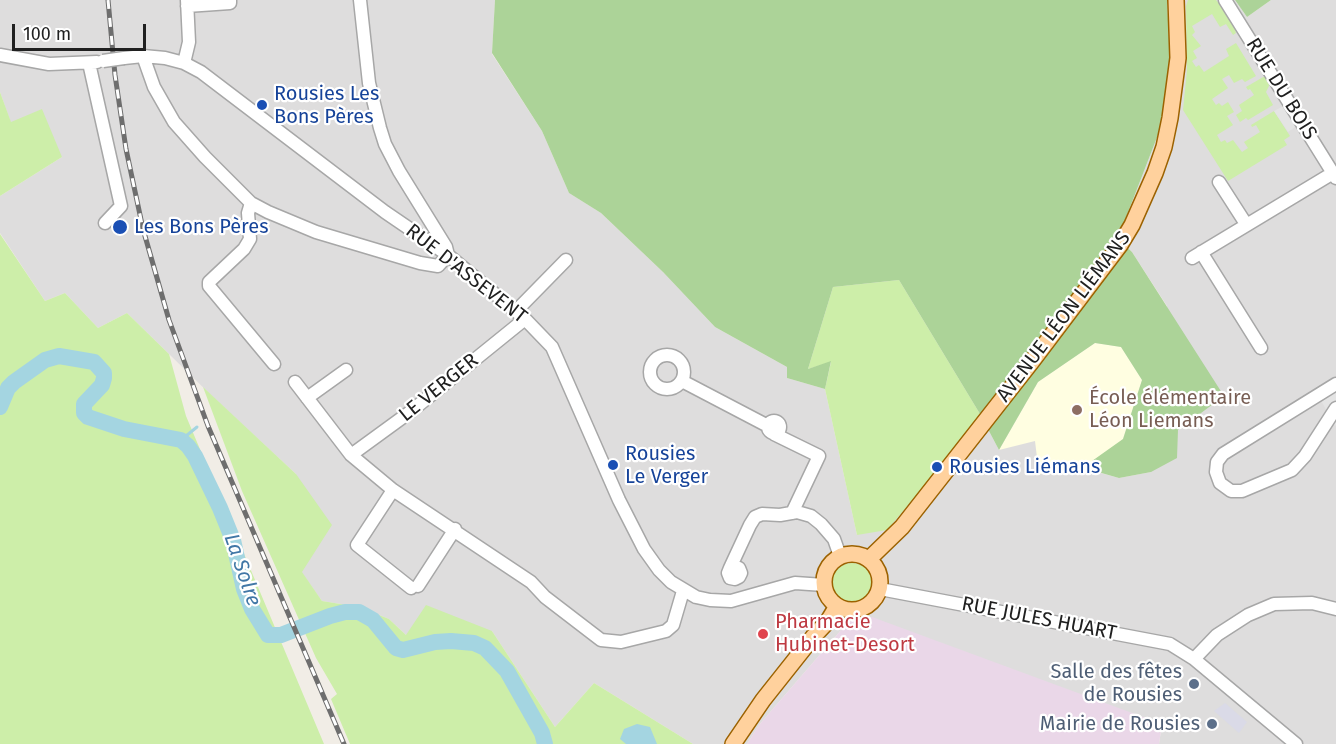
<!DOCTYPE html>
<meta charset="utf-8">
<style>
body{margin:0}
#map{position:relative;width:1336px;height:744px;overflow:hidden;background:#f1ede6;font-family:"Fira Sans",sans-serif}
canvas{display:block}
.scale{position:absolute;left:12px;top:24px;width:134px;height:27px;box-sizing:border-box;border:3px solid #202020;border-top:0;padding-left:8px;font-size:18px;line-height:21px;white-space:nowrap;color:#202020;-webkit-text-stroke:4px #fff;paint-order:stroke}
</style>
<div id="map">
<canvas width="1336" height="744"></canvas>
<div class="scale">100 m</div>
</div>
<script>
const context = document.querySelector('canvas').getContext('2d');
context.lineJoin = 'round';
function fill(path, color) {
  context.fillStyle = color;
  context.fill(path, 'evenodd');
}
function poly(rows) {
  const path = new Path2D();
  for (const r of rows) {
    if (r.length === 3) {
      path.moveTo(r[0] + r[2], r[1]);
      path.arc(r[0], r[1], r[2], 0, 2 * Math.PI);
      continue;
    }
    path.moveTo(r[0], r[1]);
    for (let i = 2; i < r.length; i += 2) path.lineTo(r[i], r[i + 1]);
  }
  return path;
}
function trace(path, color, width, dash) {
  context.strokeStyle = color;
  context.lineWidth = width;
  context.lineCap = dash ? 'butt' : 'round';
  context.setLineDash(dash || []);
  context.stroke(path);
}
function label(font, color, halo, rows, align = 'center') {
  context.font = font + ' "Fira Sans",sans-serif';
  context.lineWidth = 4.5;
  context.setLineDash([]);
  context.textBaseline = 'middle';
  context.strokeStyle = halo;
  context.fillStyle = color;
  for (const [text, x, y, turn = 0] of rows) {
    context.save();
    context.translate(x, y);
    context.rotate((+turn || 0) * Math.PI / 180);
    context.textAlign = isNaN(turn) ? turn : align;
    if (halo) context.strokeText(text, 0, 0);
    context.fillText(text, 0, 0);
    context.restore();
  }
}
const residential = poly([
 [0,0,495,0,492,54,542,131,569,193,601,213,663,272,715,327,787,367,787,378,825,389,857,535,936,472,980,414,999,450,1038,382,1097,472,1119,478,1151,472,1167,306,1132,252,1118,238,1161,127,1170,57,1167,0,1235,0,1247,17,1271,0,1336,0,1336,744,1159,744,1162,724,851,621,842,629,759,725,747,744,693,744,594,683,555,727,492,631,406,635,389,619,359,607,322,601,302,573,296,474,214,398,127,313,98,328,65,293,45,301,0,233,0,196,62,157,11,123,0,92]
]);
const industrial = poly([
 [872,617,1162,724,1159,744,747,744,759,725,842,629,851,621]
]);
const education = poly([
 [1095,343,1121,347,1142,380,1123,439,1095,466,1039,474,1035,441,999,450,1038,382]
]);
const grass = poly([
 [1188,0,1216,0,1218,2,1234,26,1236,33,1233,35,1226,24,1220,27,1212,14,1192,26,1195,32,1192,35,1201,46,1193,51,1197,58,1192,61,1196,67,1199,65,1204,72,1229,56,1226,49,1236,43,1256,76,1245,82,1242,79,1234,83,1229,75,1222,79,1228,88,1212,99,1216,105,1219,103,1222,106,1228,102,1234,112,1227,116,1233,125,1217,135,1221,142,1225,140,1227,143,1233,140,1242,152,1248,148,1244,142,1260,132,1256,125,1252,127,1251,125,1274,111,1290,136,1284,140,1287,145,1228,181,1183,110,1187,70,1186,6],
 [1265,76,1270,84,1266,92,1273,105,1248,120,1246,118,1240,122,1236,115,1242,111,1239,105,1254,95,1250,89,1248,90,1246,87],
 [0,92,11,122,42,109,62,157,0,196],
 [0,234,45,301,65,293,98,328,127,313,169,354,186,416,324,744,0,744],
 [899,280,980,414,936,472,887,530,857,535,825,389,831,362,808,369,833,287],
 [203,387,296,474,332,525,302,572,322,601,359,607,389,619,406,635,426,605,492,631,555,727,594,683,693,744,350,744,331,699,337,694,316,658,242,491],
 [852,583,20]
]);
const forest = poly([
 [495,0,1167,0,1170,57,1161,127,1118,238,1132,252,1224,396,1178,430,1177,458,1151,472,1119,478,1098,472,1092,461,1123,439,1142,380,1121,347,1095,343,1038,382,999,450,980,414,899,280,833,287,808,369,831,361,825,389,787,378,787,367,715,327,663,272,601,213,569,193,542,131,492,53],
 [1235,0,1271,0,1247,17]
]);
const parking = poly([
 [1289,103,1301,123,1288,132,1274,111],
 [1336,383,1336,425,1335,426,1318,395]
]);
const plaza = poly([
 [1225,703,1247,722,1239,733,1214,711]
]);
const water = poly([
 [637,724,650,727,657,744,626,744,620,739,624,729]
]);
const stream = poly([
 [181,440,197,427]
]);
const river = poly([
 [0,407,8,388,14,382,45,360,59,356,94,362,104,373,104,378,102,385,84,404,84,413,88,417,124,429,181,440,188,446,195,456,220,508,233,540,244,589,252,609,268,635,281,635,330,616,345,612,359,612,373,620,396,648,403,650,435,642,451,641,474,643,485,648,507,671,542,733,545,744]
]);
const minor = poly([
 [1225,0,1336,178],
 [187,6,230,3,230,0],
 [0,55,49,64,97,62],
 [143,56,154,87,174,122,205,157,251,203,268,212,316,232,420,263,438,266,448,255,446,247,399,171,385,144,380,128,369,83,360,0],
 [124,58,143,56,165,58,184,63,201,72,385,212,448,255,525,319,552,347,619,500,644,549,659,570,671,582,696,597,710,600,731,601,795,583,824,585],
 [89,63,121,206,105,223],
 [184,63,189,42,187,0],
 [1219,182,1246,224],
 [251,203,248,213,250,239,244,249,209,282,209,286,274,364],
 [1201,252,1261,348],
 [1192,258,1333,173],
 [516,311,566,260],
 [525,319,410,412,351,455,393,490,531,582,545,597,601,640,621,642,666,631,673,625,683,591],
 [667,372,17],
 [682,381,768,426],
 [295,382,351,455],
 [1336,384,1223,454,1217,462,1216,472,1220,483,1231,491,1242,491,1292,470,1305,456,1336,408],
 [307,398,346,370],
 [774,427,6],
 [774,434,819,456,792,513],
 [393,490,357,545,411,588],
 [730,568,734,566,739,568,741,573,739,577,735,579,730,578,728,573,730,568,750,525,755,517,762,514,780,515,797,512,811,516,821,524,834,539,840,556],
 [418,586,455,529],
 [880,589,1170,644,1194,659,1296,744],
 [1194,659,1217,635,1248,615,1274,604,1312,603,1336,609]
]);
const major = poly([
 [852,582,28],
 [869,559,902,527,1033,360,1120,245,1132,225,1155,173,1164,147,1170,118,1178,58,1176,0],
 [733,744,763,700,813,637,828,621,837,606]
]);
const rail = poly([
 [108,0,115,75,126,149,143,229,169,320,208,426,344,744]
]);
const minorBridge = poly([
 [103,61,124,58]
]);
const markers = [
 [262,105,6,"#1a4fb4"],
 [120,227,8,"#1a4fb4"],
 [1077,410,6,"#8d6e63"],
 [613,465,6,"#1a4fb4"],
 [937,467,6,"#1a4fb4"],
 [763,634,6,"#e0444e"],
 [1194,684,6,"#5c6f8a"],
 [1212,724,6,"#5c6f8a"]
];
const streetNames = [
 ["RUE DU BOIS",1281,89,58],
 ["RUE D'ASSEVENT",466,274,38],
 ["AVENUE LÉON LIÉMANS",1064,317,-53],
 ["LE VERGER",439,388,-39],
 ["RUE JULES HUART",1039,619,11]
];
const transitNames = [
 ["Rousies Les",274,94],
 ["Bons Pères",274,117],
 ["Les Bons Pères",134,227],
 ["Rousies",625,454],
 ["Le Verger",625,477],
 ["Rousies Liémans",949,467]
];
const educationNames = [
 ["École élémentaire",1089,398],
 ["Léon Liemans",1089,421]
];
const healthNames = [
 ["Pharmacie",775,622],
 ["Hubinet-Desort",775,645]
];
const serviceNames = [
 ["Salle des fêtes",1182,672],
 ["de Rousies",1182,695],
 ["Mairie de Rousies",1200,724]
];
const waterNames = [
 ["La Solre",242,570,71]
];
fill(residential, '#dedddd');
fill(industrial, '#ead7e8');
fill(education, '#fffee1');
fill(grass, '#cdeea9');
fill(forest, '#acd398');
fill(parking, '#e4e4e4');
fill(plaza, '#dadae7');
fill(water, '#a4d5e1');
trace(stream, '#a4d5e1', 3);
trace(river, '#a4d5e1', 16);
trace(minor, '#a7a7a7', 15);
trace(major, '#9c6200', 18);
trace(minor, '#fff', 12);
trace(major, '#ffd19d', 15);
trace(rail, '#6e6e6e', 5);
trace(rail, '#fff', 3, [9]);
trace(minorBridge, '#a7a7a7', 15, []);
trace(minorBridge, '#fff', 12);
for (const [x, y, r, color] of markers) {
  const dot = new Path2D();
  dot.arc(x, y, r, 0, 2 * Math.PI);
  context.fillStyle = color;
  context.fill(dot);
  trace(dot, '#fff', 2);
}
label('20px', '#202020', '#fff', streetNames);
label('20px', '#164399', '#fff', transitNames, 'left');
label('20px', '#785e54', '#fff', educationNames, 'left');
label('20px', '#be3a42', '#fff', healthNames, 'left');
label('20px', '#4e5e75', '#fff', serviceNames, 'right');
label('italic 21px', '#4177a6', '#fff', waterNames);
</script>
